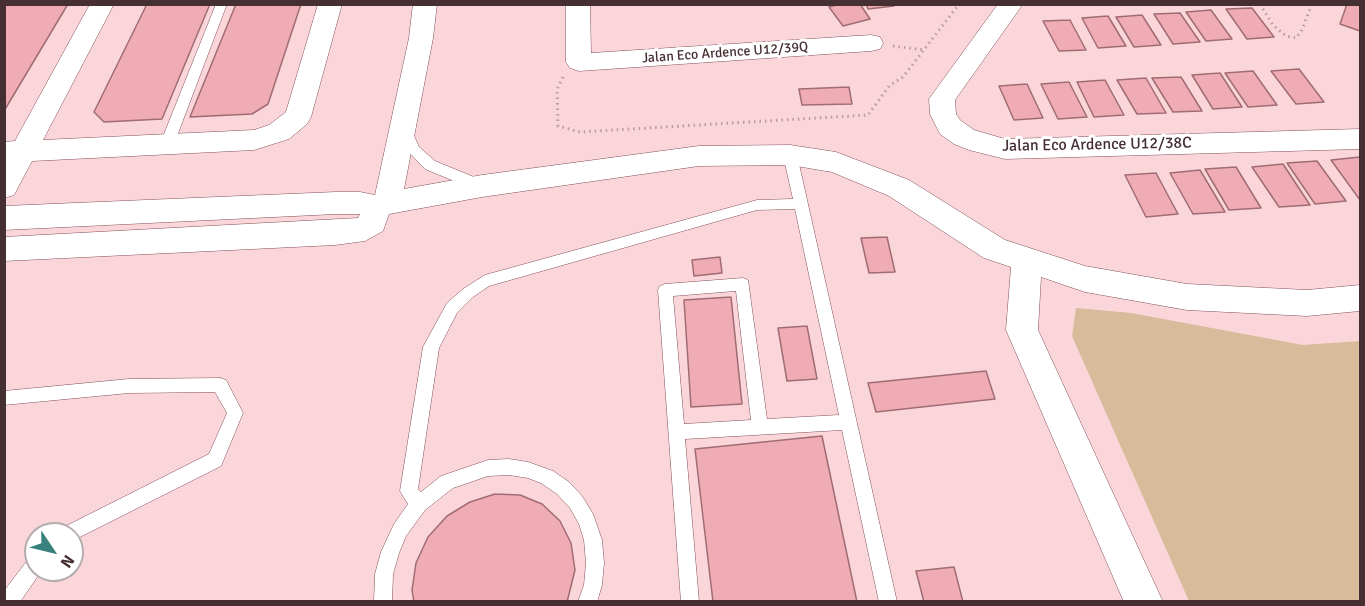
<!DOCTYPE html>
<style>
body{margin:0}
#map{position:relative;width:1365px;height:606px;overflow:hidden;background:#fad6da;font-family:Signika,sans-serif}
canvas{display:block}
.frame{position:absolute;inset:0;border:6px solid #462f32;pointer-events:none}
.north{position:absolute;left:24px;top:522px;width:60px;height:60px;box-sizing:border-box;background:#fff;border:2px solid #b5acad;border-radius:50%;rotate:125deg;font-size:16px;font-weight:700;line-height:24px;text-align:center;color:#462f32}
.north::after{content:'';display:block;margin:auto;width:21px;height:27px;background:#39817d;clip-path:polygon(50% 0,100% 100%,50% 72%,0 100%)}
</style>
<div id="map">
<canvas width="1365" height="606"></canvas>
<div class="frame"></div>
<div class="north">N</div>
</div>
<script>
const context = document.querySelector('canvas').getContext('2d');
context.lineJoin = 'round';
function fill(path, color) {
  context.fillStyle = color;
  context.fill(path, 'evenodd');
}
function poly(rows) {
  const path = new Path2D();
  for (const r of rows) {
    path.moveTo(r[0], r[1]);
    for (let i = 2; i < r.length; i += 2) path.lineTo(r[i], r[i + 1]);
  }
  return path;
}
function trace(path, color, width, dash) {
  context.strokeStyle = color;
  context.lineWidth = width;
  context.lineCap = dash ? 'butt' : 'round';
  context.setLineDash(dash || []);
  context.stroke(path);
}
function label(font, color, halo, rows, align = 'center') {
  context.font = font + ' Signika,sans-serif';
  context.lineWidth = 6;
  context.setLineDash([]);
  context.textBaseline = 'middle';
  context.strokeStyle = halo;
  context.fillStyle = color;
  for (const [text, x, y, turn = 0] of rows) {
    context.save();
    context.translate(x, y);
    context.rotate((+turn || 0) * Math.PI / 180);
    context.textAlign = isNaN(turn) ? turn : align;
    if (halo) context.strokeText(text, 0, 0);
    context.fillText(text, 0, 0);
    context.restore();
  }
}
const green = poly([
 [1076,308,1131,313,1303,345,1360,341,1360,601,1189,601,1072,336]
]);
const building = poly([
 [4,4,68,4,4,111,4,4],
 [147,4,210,4,162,119,104,122,94,112,147,4],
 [236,4,301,4,268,104,252,114,190,117,236,4],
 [839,4,860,4,870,19,843,26,829,7,839,4],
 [866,4,893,4,894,6,868,9,866,4],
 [1347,4,1360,5,1360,31,1340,24,1347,4],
 [1252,8,1274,37,1247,39,1226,9,1252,8],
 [1211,10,1232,39,1206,41,1186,12,1211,10],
 [1180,13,1200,42,1173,44,1154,14,1180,13],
 [1142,15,1161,45,1134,47,1116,17,1142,15],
 [1108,16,1126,46,1098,48,1082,18,1108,16],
 [1070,20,1086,50,1059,51,1043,21,1070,20],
 [1299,69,1324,102,1296,104,1271,71,1299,69],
 [1253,71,1277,105,1248,107,1225,73,1253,71],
 [1220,73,1242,107,1213,109,1192,75,1220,73],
 [1181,77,1202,111,1173,112,1152,78,1181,77],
 [1146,78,1166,113,1137,114,1117,80,1146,78],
 [1105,80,1124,115,1094,117,1077,82,1105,80],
 [1069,82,1087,117,1058,119,1041,84,1069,82],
 [1027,84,1043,118,1014,120,999,86,1027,84],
 [849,87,852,104,802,105,799,89,849,87],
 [1360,157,1360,200,1331,160,1360,157],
 [1317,161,1346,201,1315,204,1287,163,1317,161],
 [1283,164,1310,205,1279,207,1252,167,1283,164],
 [1236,167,1261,208,1229,210,1205,169,1236,167],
 [1200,170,1225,212,1193,214,1170,173,1200,170],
 [1156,173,1178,214,1146,217,1125,175,1156,173],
 [887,237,895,272,869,273,861,238,887,237],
 [720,257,722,273,694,276,692,260,720,257],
 [731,297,742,404,691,407,684,300,731,297],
 [807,326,817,379,787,381,778,328,807,326],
 [986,371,995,399,876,412,868,383,986,371],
 [822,436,857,602,713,602,695,449,822,436],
 [495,494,520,495,542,504,560,521,571,543,575,570,567,602,414,602,412,590,416,563,428,537,447,516,470,502,495,494],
 [954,567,963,602,924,602,916,571,954,567]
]);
const path = poly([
 [1260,4,1273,25,1286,36,1296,38,1301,32,1312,4],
 [893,46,925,50],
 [563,77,557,89,558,126,580,132,868,115,889,86,903,77,959,4]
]);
const service = poly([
 [216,4,227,4,174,144,167,149,162,147,160,144,216,4],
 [404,122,409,124,419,147,435,161,486,182,488,186,486,190,476,190,425,169,407,150,398,127,404,122],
 [790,150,797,155,897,602,879,602,842,430,685,439,699,602,681,602,658,290,660,286,665,284,743,278,748,280,767,419,839,415,795,209,757,210,489,286,473,297,457,313,439,348,418,489,421,492,441,476,488,460,509,459,528,462,553,471,569,482,582,496,593,514,602,540,604,563,602,585,597,602,578,602,584,585,586,563,584,540,579,524,570,508,557,494,541,483,528,478,509,475,488,476,453,488,425,510,406,536,399,553,393,574,392,602,374,602,375,574,381,552,394,524,408,504,400,491,423,347,447,303,463,289,485,275,757,200,793,199,783,155,790,150],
 [736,291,751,420,684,424,673,296,736,291],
 [220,378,226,380,243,413,221,466,74,540,72,541,72,534,59,534,62,528,209,454,227,413,215,392,129,393,4,405,4,391,129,379,220,378],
 [36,554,36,570,42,570,20,602,4,602,4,591,30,557,36,554]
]);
const minor = poly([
 [90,4,114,4,43,140,254,130,269,125,286,112,318,4,342,4,311,117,307,124,289,139,254,150,32,161,14,195,4,198,4,142,15,141,90,4],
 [413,4,437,4,433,38,404,189,482,175,699,146,790,145,836,152,909,180,1005,240,1085,266,1187,284,1307,290,1360,285,1360,311,1307,316,1187,310,1085,292,1041,277,1038,330,1163,602,1124,602,1006,330,1011,267,984,258,889,196,832,172,790,165,699,166,482,197,389,214,383,231,365,241,335,245,4,261,4,237,358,218,360,214,336,214,4,230,4,206,336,192,360,192,375,195,409,38,413,4],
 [566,4,590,4,591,53,871,35,880,37,883,43,880,49,871,51,579,71,570,68,566,62,566,4],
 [998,4,1023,4,955,100,956,114,960,120,974,130,1005,139,1360,129,1360,149,1005,159,969,150,954,144,940,134,930,114,929,99,998,4]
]);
const farStreetnames = [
 ["Jalan Eco Ardence U12/39Q",725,53,-4]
];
const streetNames = [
 ["Jalan Eco Ardence U12/38C",1097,145,-1]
];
fill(green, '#d7bb9b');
fill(building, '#f0acb5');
trace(building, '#a06c73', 1.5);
trace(service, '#825057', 1);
trace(minor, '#825057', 1);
trace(path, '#ba9b9e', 3, [1.5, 4]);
fill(service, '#fff');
fill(minor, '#fff');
label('14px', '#462f32', '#fff', farStreetnames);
label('16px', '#462f32', '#fff', streetNames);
</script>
